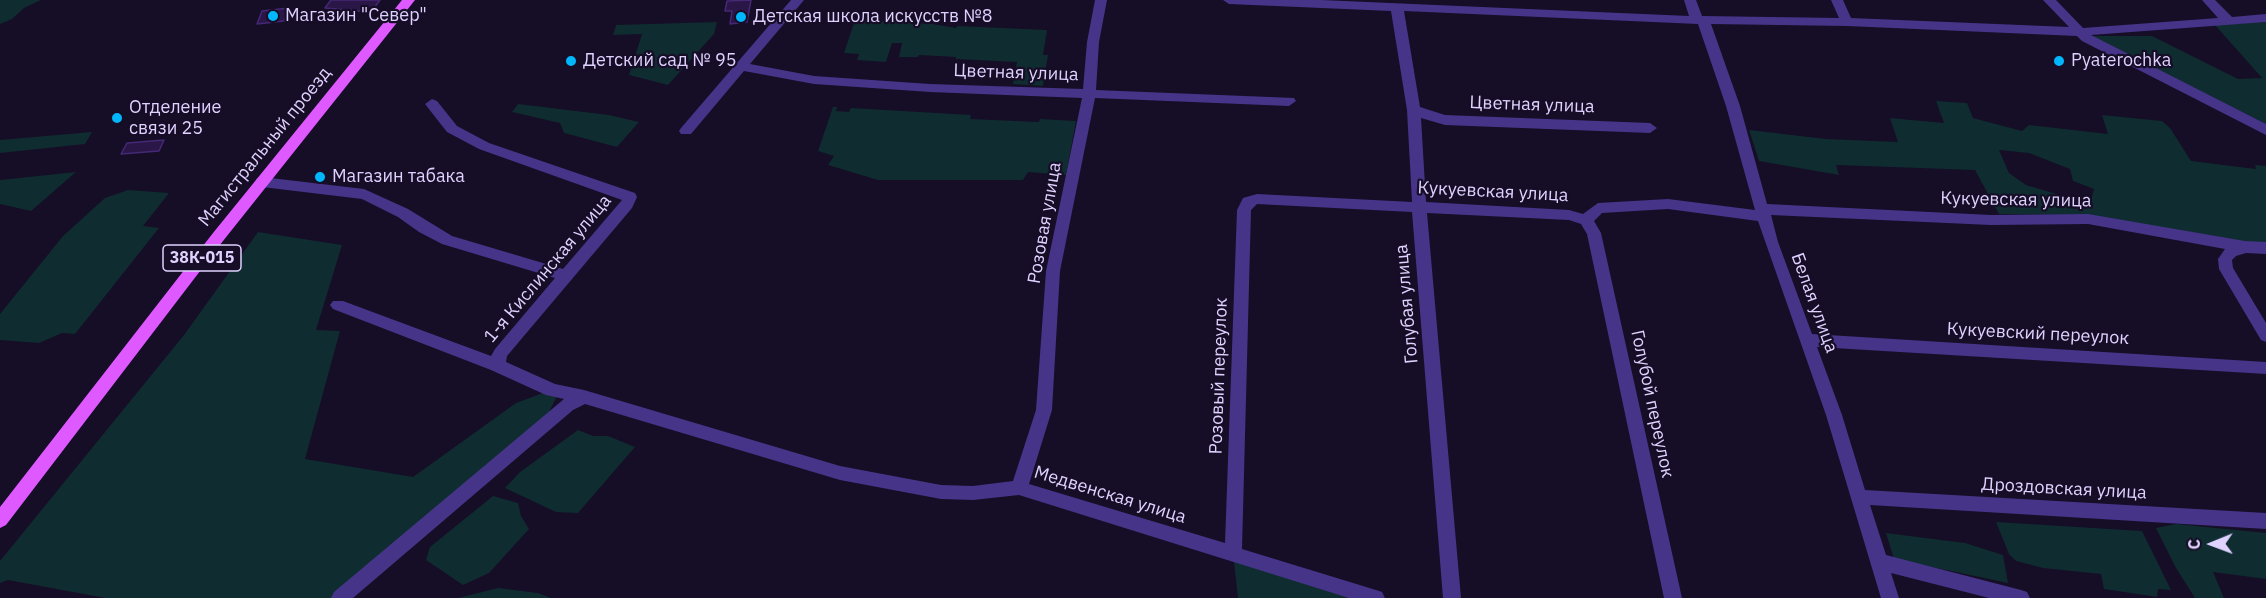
<!DOCTYPE html>
<meta charset="utf-8">
<style>
body{margin:0}
#map{position:relative;width:2266px;height:598px;overflow:hidden;background:#160d26;font-family:"IBM Plex Sans",sans-serif}
canvas{display:block}
.north{position:absolute;left:2182px;top:514px;width:60px;height:60px;-webkit-text-stroke:4px #160d26;paint-order:stroke;rotate:269deg;font-size:16px;font-weight:700;line-height:24px;text-align:center;color:#dfd2ff}
.north::after{content:'';display:block;margin:auto;width:21px;height:27px;background:#dfd2ff;clip-path:polygon(50% 0,100% 100%,50% 72%,0 100%)}
</style>
<div id="map">
<canvas width="2266" height="598"></canvas>
<div class="north">С</div>
</div>
<script>
const context = document.querySelector('canvas').getContext('2d');
context.lineJoin = 'round';
function fill(path, color) {
  context.fillStyle = color;
  context.fill(path, 'evenodd');
}
function poly(rows) {
  const path = new Path2D();
  for (const r of rows) {
    path.moveTo(r[0], r[1]);
    for (let i = 2; i < r.length; i += 2) path.lineTo(r[i], r[i + 1]);
  }
  return path;
}
function trace(path, color, width, dash) {
  context.strokeStyle = color;
  context.lineWidth = width;
  context.lineCap = dash ? 'butt' : 'round';
  context.setLineDash(dash || []);
  context.stroke(path);
}
function label(font, color, halo, rows, align = 'center') {
  context.font = font + ' "IBM Plex Sans",sans-serif';
  context.lineWidth = 4.5;
  context.setLineDash([]);
  context.textBaseline = 'middle';
  context.strokeStyle = halo;
  context.fillStyle = color;
  for (const [text, x, y, turn = 0] of rows) {
    context.save();
    context.translate(x, y);
    context.rotate((+turn || 0) * Math.PI / 180);
    context.textAlign = isNaN(turn) ? turn : align;
    if (halo) context.strokeText(text, 0, 0);
    context.fillText(text, 0, 0);
    context.restore();
  }
}
const green = poly([
 [0,0,41,0,24,8,12,19,0,24],
 [855,20,932,24,956,28,957,26,1047,30,1043,55,1048,55,1043,86,1013,84,1017,62,956,59,956,57,919,55,918,57,899,57,902,43,892,43,886,62,857,60,859,54,844,53],
 [717,22,714,34,668,85,629,75,642,34,613,35,616,25],
 [2266,22,2266,124,2090,36,2152,36,2238,79,2262,78,2215,25],
 [1936,101,1967,103,1973,118,2022,131,2029,125,2108,134,2102,115,2162,121,2170,128,2191,161,2256,169,2255,165,2266,166,2266,245,2089,215,1999,214,1975,170,1836,165,1839,175,1759,161,1749,130,1826,139,1898,142,1890,118,1944,123],
 [1999,150,2029,153,2070,169,2073,181,2094,189,2090,204,2026,185,2009,173],
 [518,104,609,115,639,122,617,147,564,133,560,123,512,112],
 [833,107,837,107,836,111,849,112,851,108,971,115,970,119,1039,122,1040,119,1076,121,1066,175,1028,172,1023,180,878,180,828,165,834,156,818,151],
 [92,132,85,144,0,153,0,140],
 [76,172,31,211,0,204,0,180],
 [128,190,169,193,143,226,159,228,75,334,62,333,39,343,0,340,0,314,63,236,105,198],
 [258,232,342,245,316,330,340,331,305,459,413,477,516,403,562,386,544,422,336,598,105,598,8,580,0,583,0,561,184,335],
 [578,430,593,436,608,436,635,447,578,513,556,512,505,488,520,472],
 [493,496,518,503,521,516,529,529,489,573,463,585,426,560,430,547],
 [1996,522,2142,531,2171,590,2158,589,2157,597,2104,589,2101,574,2043,568,2016,561,2009,554],
 [2176,524,2266,533,2266,579,2213,572,2224,598,2195,598,2176,568,2156,528],
 [1886,533,1965,543,2003,555,2008,583,1894,559],
 [1233,553,1376,598,1238,598],
 [498,588,538,593,551,598,458,598]
]);
const building = poly([
 [331,0,380,0,371,12,325,8,331,0],
 [751,0,747,22,730,24,732,11,725,11,727,1,751,0],
 [289,8,284,21,257,24,262,11,289,8],
 [164,140,159,151,121,154,127,143,164,140]
]);
const minor = poly([
 [791,0,804,0,750,64,814,76,930,84,1083,89,1087,42,1095,0,1107,0,1099,42,1096,90,1294,98,1296,101,1289,106,1095,98,1060,271,1052,410,1029,484,1225,543,1237,210,1243,198,1257,194,1412,202,1407,110,1391,11,1229,4,1223,0,1321,0,1689,16,1684,0,1696,0,1702,16,1839,18,1831,0,1843,0,1851,18,2069,27,2043,0,2056,0,2083,28,2218,18,2202,0,2215,0,2232,17,2266,14,2266,22,2091,35,2266,124,2266,135,2082,41,2077,36,1847,26,1711,24,1740,106,1767,204,1991,215,2088,214,2245,241,2266,242,2266,254,2246,253,2236,256,2232,260,2233,268,2266,323,2266,342,2261,340,2219,269,2218,259,2225,249,2088,224,1991,225,1771,215,1778,242,1812,334,2266,362,2266,374,1817,347,1842,415,1865,490,2266,513,2266,529,1870,505,1886,555,2021,590,2027,592,2030,598,1989,598,1891,573,1899,598,1881,598,1826,415,1758,221,1668,209,1602,213,1594,221,1601,233,1682,598,1664,598,1587,234,1581,224,1569,220,1427,213,1461,598,1443,598,1412,212,1257,204,1251,210,1242,549,1376,590,1382,592,1385,598,1349,598,1019,495,973,500,941,499,840,480,585,404,573,410,353,598,331,598,334,592,564,399,546,395,491,370,333,309,330,305,333,301,343,301,491,356,495,349,555,278,442,244,419,232,398,217,362,199,262,187,257,186,255,182,257,178,262,177,364,189,408,209,452,236,563,269,622,200,479,149,447,132,425,104,432,99,437,101,457,126,489,143,635,193,637,197,632,208,507,356,506,362,555,384,584,390,840,466,941,485,973,486,1013,481,1036,410,1046,271,1082,98,930,92,814,84,744,71,691,134,681,134,679,131,681,128,791,0],
 [1404,11,1698,24,1726,106,1755,210,1668,199,1598,203,1583,214,1569,210,1426,202,1421,118,1445,125,1650,133,1657,128,1650,123,1445,115,1420,107,1404,11]
]);
const major = poly([
 [402,0,415,0,223,241,6,525,0,528,0,507,213,233,402,0]
]);
const markers = [
 [273,16,6,"#00b7fd"],
 [741,17,6,"#00b7fd"],
 [571,61,6,"#00b7fd"],
 [2059,61,6,"#00b7fd"],
 [117,118,6,"#00b7fd"],
 [320,177,6,"#00b7fd"]
];
const shields = [
 [202,258,78]
];
const shieldNames = [
 ["38К-015",202,258]
];
const poiNames = [
 ["Магазин \"Север\"",285,16],
 ["Детская школа искусств №8",753,17],
 ["Детский сад № 95",583,61],
 ["Pyaterochka",2071,61],
 ["Отделение",129,108],
 ["связи 25",129,129],
 ["Магазин табака",332,177]
];
const streetNames = [
 ["Цветная улица",1016,73,2],
 ["Цветная улица",1532,105,2],
 ["Магистральный проезд",265,147,-51],
 ["Кукуевская улица",1493,192,3],
 ["Кукуевская улица",2016,200,1],
 ["Розовая улица",1045,223,-80],
 ["1-я Кислинская улица",548,269,-50],
 ["Белая улица",1814,303,70],
 ["Голубая улица",1407,304,-95],
 ["Кукуевский переулок",2038,334,3],
 ["Розовый переулок",1219,376,-88],
 ["Голубой переулок",1652,404,78],
 ["Дроздовская улица",2064,489,3],
 ["Медвенская улица",1110,495,17]
];
fill(green, '#0f2c30');
fill(building, '#2a1748');
trace(building, '#452876', 1.5);
fill(minor, '#463489');
fill(major, '#de59ff');
for (const [x, y, r, color] of markers) {
  const dot = new Path2D();
  dot.arc(x, y, r, 0, 2 * Math.PI);
  context.fillStyle = color;
  context.fill(dot);
  trace(dot, '#160d26', 2);
}
for (const [x, y, w] of shields) {
  const box = new Path2D();
  box.roundRect(x - w / 2, y - 13, w, 26, 4.5);
  context.fillStyle = '#160d26';
  context.fill(box);
  trace(box, '#dfd2ff', 1.5);
}
label('bold 16px', '#dfd2ff', null, shieldNames);
label('18px', '#dfd2ff', '#160d26', poiNames, 'left');
label('18px', '#dfd2ff', '#160d26', streetNames);
</script>
